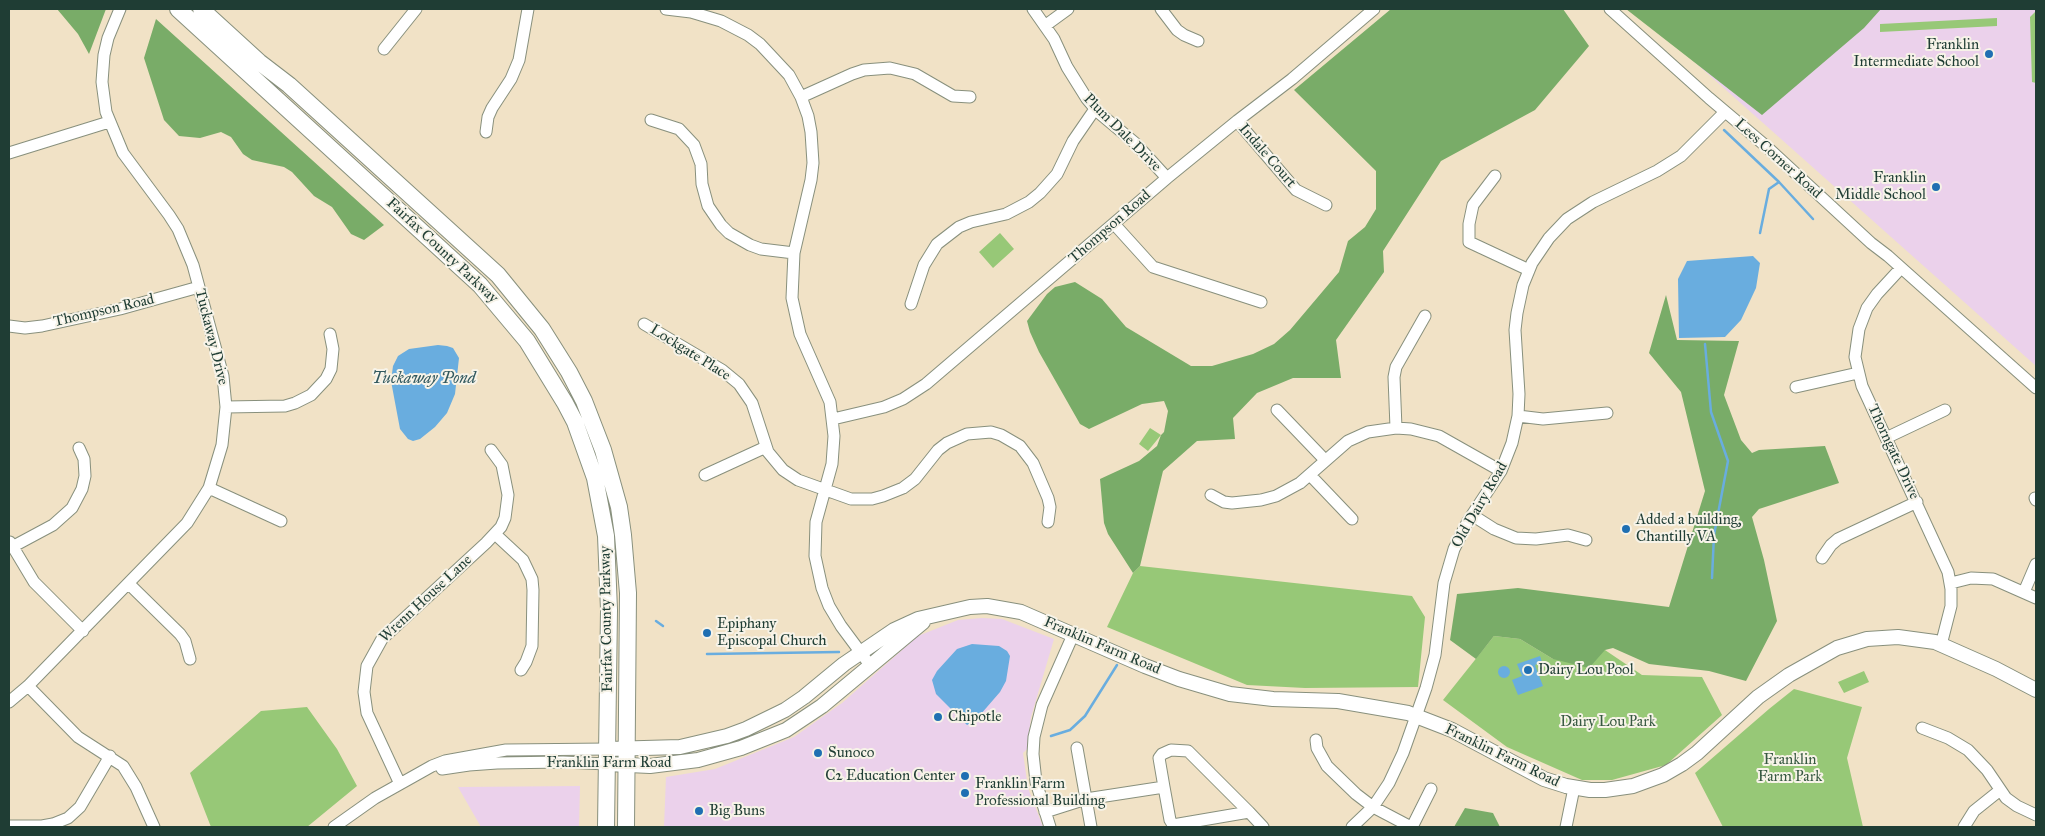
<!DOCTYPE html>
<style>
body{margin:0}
#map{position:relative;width:2045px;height:836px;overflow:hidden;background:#f1e2c6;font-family:"IM FELL Great Primer",serif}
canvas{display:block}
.frame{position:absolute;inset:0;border:10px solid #1f3d34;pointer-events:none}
</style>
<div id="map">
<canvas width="2045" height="836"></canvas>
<div class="frame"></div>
</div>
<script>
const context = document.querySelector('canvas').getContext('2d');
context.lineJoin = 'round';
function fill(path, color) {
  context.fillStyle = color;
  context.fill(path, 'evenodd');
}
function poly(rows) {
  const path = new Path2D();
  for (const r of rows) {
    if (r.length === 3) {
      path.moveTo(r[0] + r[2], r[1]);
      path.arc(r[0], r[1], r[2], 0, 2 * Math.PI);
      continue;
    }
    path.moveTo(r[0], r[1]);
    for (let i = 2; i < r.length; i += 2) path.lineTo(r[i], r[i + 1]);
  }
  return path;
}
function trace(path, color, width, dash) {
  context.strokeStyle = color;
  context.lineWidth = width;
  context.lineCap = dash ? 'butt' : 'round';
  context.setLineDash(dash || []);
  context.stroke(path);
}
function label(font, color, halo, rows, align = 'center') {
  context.font = font + ' "IM FELL Great Primer",serif';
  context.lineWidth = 4;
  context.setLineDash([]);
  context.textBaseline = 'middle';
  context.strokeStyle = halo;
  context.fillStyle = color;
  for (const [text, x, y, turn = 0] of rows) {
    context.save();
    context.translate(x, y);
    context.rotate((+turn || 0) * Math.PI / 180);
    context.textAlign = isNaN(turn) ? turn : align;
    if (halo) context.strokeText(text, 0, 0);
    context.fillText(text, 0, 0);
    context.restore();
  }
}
const built = poly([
 [1635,9,2036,9,2036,366],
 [982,618,1002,619,1054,639,1031,717,1027,749,1023,753,1028,788,1043,827,664,827,666,777,715,769,794,737,842,703,918,636,958,620],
 [580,786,579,827,481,827,458,787]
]);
const green = poly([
 [2035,12,2036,12,2036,83,2032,82,2030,17],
 [1997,18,1997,26,1880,32,1880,24],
 [1000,233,1014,249,993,268,979,252],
 [1150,428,1161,435,1148,451,1139,444],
 [1140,566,1412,596,1425,617,1418,687,1305,688,1247,685,1107,627,1133,573],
 [1494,636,1520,639,1553,659,1605,650,1642,675,1702,677,1722,715,1666,765,1612,780,1582,780,1507,747,1443,700],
 [1864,671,1869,682,1844,693,1838,682],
 [1794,689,1862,707,1847,758,1863,827,1723,827,1695,773,1769,709],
 [307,707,337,749,357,786,307,827,211,827,190,773,261,711]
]);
const forest = poly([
 [57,9,106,9,89,54,78,34],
 [1391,9,1563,9,1589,46,1535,110,1441,161,1383,251,1384,272,1336,340,1341,378,1293,378,1257,393,1233,418,1235,439,1197,441,1163,471,1140,566,1133,573,1108,534,1104,523,1100,479,1139,461,1157,446,1161,435,1164,432,1168,411,1164,401,1142,404,1089,429,1080,424,1039,352,1030,332,1027,321,1047,294,1055,287,1075,282,1102,299,1126,327,1191,366,1212,366,1253,354,1274,344,1290,330,1339,272,1348,241,1365,227,1376,209,1376,171,1294,90],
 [1626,9,1881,9,1864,28,1762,115],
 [156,19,384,225,364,240,351,234,332,207,314,196,292,172,284,167,252,160,243,154,231,137,221,132,200,138,179,136,164,120,144,58],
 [1666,295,1677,340,1739,341,1724,395,1741,440,1752,453,1759,450,1825,446,1839,483,1759,509,1752,517,1764,560,1777,621,1746,681,1709,671,1649,664,1613,648,1605,650,1589,668,1553,659,1520,639,1494,636,1476,659,1450,640,1457,594,1518,588,1669,607,1705,491,1681,392,1649,353],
 [1465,808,1493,813,1500,827,1454,827]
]);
const water = poly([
 [1753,256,1760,263,1756,288,1741,320,1725,337,1679,338,1678,279,1687,261],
 [438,345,447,346,453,348,459,358,455,394,447,413,435,427,420,439,413,441,408,439,400,429,391,381,393,366,398,356,409,349],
 [972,644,999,646,1007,651,1010,656,1006,681,1000,692,974,722,967,725,936,694,932,680,937,671,957,649],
 [1540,656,1542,662,1535,665,1543,686,1518,695,1512,680,1522,676,1517,664],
 [1504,672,6]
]);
const stream = poly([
 [1724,130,1779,182,1769,189,1760,233],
 [1779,182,1813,219],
 [1705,344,1711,412,1728,461,1714,535,1712,578],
 [656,621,663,626],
 [707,654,839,652],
 [1051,736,1070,730,1085,716,1117,665]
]);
const minor = poly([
 [666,9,691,12,721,21,748,35,760,44,789,75,801,97,808,116,811,132,813,163,811,180,794,253,792,298,800,334,830,402,834,436,832,464,816,522,815,556,822,588,829,606,841,626,870,665],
 [1033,9,1054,39,1067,67,1087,99,1098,112,1135,143,1167,178],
 [1161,9,1177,30,1184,35,1198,41],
 [1610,9,1709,98,1767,147,1871,243,1888,256,2036,388],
 [1046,25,1068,9],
 [384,49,416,9],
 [801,97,852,74,864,70,890,68,915,74,953,96,970,97],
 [651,120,679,129,694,145,701,164,702,184,708,206,721,225,729,233,750,245,761,249,794,253],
 [1237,121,1296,190,1326,205],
 [486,132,488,117,492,108,511,79,519,60,528,9],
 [9,153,109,122],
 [1495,176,1473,205,1469,224,1469,242,1529,270],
 [1115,225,1153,267,1261,302],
 [1901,268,1877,294,1867,308,1859,329,1855,357,1862,386,1948,572,1951,589,1951,606,1941,645],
 [911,304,924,265,937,244,959,227,971,222,1006,214,1029,202,1040,193,1057,174,1073,141,1095,109],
 [644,324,722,370,739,384,752,403,768,452,783,470,798,480,851,499,872,499,883,496,903,488,915,479,938,450,947,443,967,434,991,432,1001,435,1020,446,1033,463,1048,498,1050,507,1048,522],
 [9,326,25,328,42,326,120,309,199,287],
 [1796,387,1858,373],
 [226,407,285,406,295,403,311,395,326,379,331,369,333,349,330,334],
 [1277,410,1325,460],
 [1518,416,1543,419,1607,413],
 [833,419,884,407,903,399,926,384,1167,178,1237,121,1292,79,1374,9],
 [1396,428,1394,377,1396,367,1425,316],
 [1886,438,1945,410],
 [705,475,766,447],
 [1310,475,1352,519],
 [209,488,281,521],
 [1211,495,1224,502,1232,503,1261,500,1276,496,1300,483,1348,441,1368,432,1396,428,1411,429,1439,436,1501,471],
 [2035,498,2036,500],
 [1472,515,1494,529,1516,538,1536,539,1568,535,1586,540],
 [495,534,523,560,532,579,533,590,532,646,526,662,521,670],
 [10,542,34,582,83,631],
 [12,547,53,525,72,508,82,489,85,476,84,459,79,448],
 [1822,558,1831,545,1838,539,1917,502],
 [1951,583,1971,578,1993,579,2036,598],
 [129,584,180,634,185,641,190,659],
 [2024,592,2036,564],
 [28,686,78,737,123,766,136,787,154,827],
 [9,702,28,686,187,523,209,488,222,445,226,407,223,376,193,265,178,229,169,215,123,153,106,112,102,82,104,55,108,38,120,9],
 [1922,728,1948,738,1968,750,1987,770,2006,798,2017,806,2036,815],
 [1316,740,1317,748,1327,766,1356,794,1373,807,1411,827],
 [1077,748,1091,827],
 [442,769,469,765,497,763,563,762,607,764],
 [400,784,367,713,364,692,367,666,382,639,486,543,501,527,505,518,508,495,502,465,491,450],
 [1045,812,1086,799,1164,787],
 [1249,812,1173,825,1170,820,1164,787,1159,758,1162,754,1171,750,1188,751,1249,812,1263,827],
 [9,826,42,826,53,824,68,818,80,807,110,756],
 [334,827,375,798,432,766,445,761,506,750,608,749],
 [1050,827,1036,782,1033,754,1034,737,1042,705,1073,635],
 [1352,827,1373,807,1389,783,1403,753,1426,688,1435,655,1444,583,1454,549,1468,521,1501,471,1512,443,1518,416,1519,394,1515,330,1517,313,1523,285,1532,263,1549,238,1567,219,1593,202,1657,171,1681,156,1725,112],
 [1412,827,1431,789],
 [1566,827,1574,788],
 [1964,827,1974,811,1999,791]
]);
const major = poly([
 [608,749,680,747,727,736,746,729,785,710,804,697,844,664,894,630,918,619,970,607,987,606,1021,612,1145,666,1179,679,1230,694,1273,699,1338,701,1408,713,1452,730,1544,779,1566,786,1590,790,1605,790,1633,786,1663,775,1682,764,1697,753,1758,697,1789,675,1837,648,1867,639,1898,637,1935,642,1996,669,2036,690],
 [607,764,650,766,698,760,741,748,786,730,822,706,923,622]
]);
const highway = poly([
 [178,9,480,285,527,341,565,403,575,422,595,478,606,536,609,610,606,827],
 [201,9,259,62,289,85,498,275,542,329,569,372,584,401,603,450,619,507,623,535,628,593,626,827]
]);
const markers = [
 [1989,54,5,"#1f6fb2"],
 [1936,187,5,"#1f6fb2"],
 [1626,529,5,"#1f6fb2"],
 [707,633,5,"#1f6fb2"],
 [1528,670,5,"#1f6fb2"],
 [938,717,5,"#1f6fb2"],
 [818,753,5,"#1f6fb2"],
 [965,776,5,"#1f6fb2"],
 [965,793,5,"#1f6fb2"],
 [699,811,5,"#1f6fb2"]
];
const poiNames = [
 ["Franklin",1979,45,"right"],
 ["Intermediate School",1979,62,"right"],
 ["Franklin",1926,178,"right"],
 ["Middle School",1926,195,"right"],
 ["Added a building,",1636,520],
 ["Chantilly VA",1636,537],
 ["Epiphany",717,624],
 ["Episcopal Church",717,641],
 ["Dairy Lou Pool",1538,670],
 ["Chipotle",948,717],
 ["Sunoco",828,753],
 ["C2 Education Center",955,776,"right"],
 ["Franklin Farm",975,784],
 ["Professional Building",975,801],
 ["Big Buns",709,811]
];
const streetNames = [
 ["Plum Dale Drive",1122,133,45],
 ["Indale Court",1267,156,49],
 ["Lees Corner Road",1778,159,42],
 ["Thompson Road",1110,227,-41],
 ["Fairfax County Parkway",442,251,43],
 ["Thompson Road",104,311,-13],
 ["Tuckaway Drive",211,337,76],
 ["Lockgate Place",690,353,32],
 ["Thorngate Drive",1893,452,65],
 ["Old Dairy Road",1480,505,-60],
 ["Wrenn House Lane",426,599,-43],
 ["Fairfax County Parkway",607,619,-91],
 ["Franklin Farm Road",1102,646,23],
 ["Franklin Farm Road",1502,756,26],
 ["Franklin Farm Road",609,763]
];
const parkNames = [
 ["Dairy Lou Park",1608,722],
 ["Franklin",1790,760],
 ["Farm Park",1790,777]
];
const waterNames = [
 ["Tuckaway Pond",424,379]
];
fill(built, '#ebd1eb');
fill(green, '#97c877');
fill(forest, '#79ac68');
fill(water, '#69addf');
trace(stream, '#69addf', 2.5);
trace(minor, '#88907d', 13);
trace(major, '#88907d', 16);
trace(highway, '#88907d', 18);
trace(minor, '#fff', 11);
trace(major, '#fff', 14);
trace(highway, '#fff', 16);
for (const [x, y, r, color] of markers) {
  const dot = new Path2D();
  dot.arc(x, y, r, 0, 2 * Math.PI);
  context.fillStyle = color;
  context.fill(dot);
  trace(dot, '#f7f3e8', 2);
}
label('15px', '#1f3d34', '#f7f3e8', poiNames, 'left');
label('15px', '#1f3d34', '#f7f3e8', streetNames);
label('15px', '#375941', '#f7f3e8', parkNames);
label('italic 16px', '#32595f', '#f7f3e8', waterNames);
</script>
